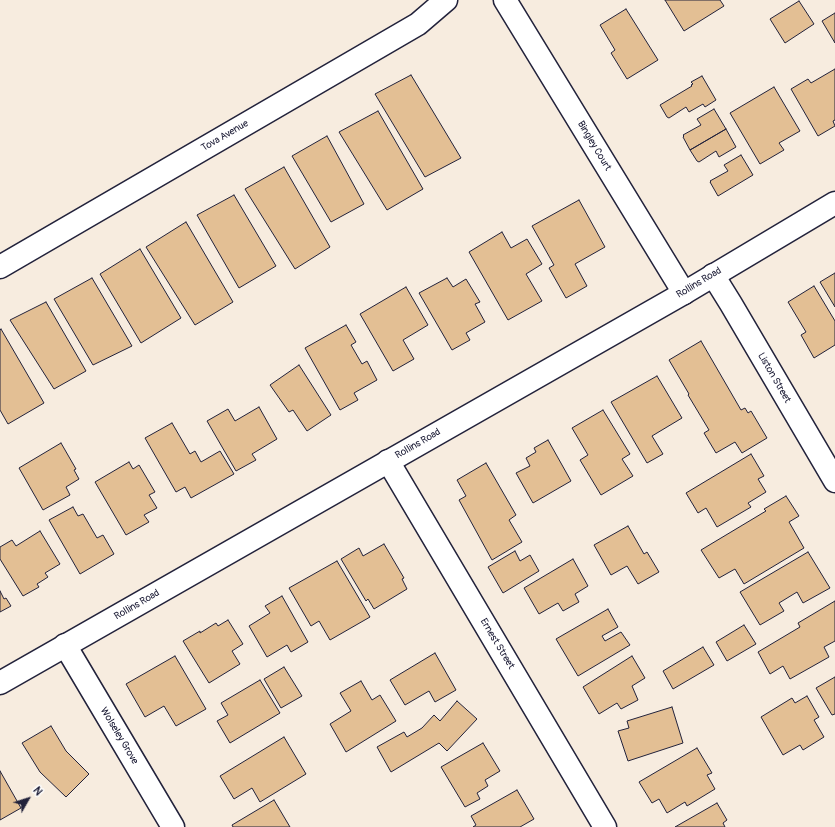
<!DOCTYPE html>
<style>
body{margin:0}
#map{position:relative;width:835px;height:827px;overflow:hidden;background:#f7ecdf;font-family:Pangolin,sans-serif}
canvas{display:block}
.north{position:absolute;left:8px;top:779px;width:40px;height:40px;-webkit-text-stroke:3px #fff;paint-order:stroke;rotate:51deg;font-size:11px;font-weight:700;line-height:16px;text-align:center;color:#22223b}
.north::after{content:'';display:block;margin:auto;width:14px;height:18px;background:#22223b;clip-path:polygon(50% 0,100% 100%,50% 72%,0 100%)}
</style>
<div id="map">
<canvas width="835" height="827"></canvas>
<div class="north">N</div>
</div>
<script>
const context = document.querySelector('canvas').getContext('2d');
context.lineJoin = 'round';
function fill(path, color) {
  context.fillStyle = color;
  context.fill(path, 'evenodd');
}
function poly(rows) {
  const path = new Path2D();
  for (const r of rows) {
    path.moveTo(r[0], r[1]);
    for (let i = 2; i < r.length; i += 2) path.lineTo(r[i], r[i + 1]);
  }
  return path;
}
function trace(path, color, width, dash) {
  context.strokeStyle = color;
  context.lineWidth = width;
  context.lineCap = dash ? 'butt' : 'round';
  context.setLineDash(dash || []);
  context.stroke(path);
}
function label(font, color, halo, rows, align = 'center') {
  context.font = font + ' Pangolin,sans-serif';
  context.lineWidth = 3;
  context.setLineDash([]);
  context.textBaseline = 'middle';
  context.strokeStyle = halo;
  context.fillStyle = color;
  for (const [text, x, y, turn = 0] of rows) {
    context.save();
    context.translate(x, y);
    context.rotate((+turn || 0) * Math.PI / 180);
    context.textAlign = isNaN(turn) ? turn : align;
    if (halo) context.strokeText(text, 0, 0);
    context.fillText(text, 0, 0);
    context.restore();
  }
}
const building = poly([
 [665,0,720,0,724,6,684,31,665,0],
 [799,1,814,24,785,43,770,19,799,1],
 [626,9,658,60,627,79,611,53,615,50,600,25,626,9],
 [835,13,835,43,822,21,835,13],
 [835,69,835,120,833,121,835,126,818,136,791,89,808,79,811,83,835,69],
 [411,75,461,158,425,177,375,94,411,75],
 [702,76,716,100,705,107,703,104,689,112,686,107,669,118,667,117,660,105,692,86,691,85,693,84,691,82,702,76],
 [774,87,800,131,779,143,784,150,760,164,730,113,774,87],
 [714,109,726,129,690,150,683,137,684,136,683,135,701,125,697,119,714,109],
 [378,111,423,189,387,210,339,132,378,111],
 [726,129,736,147,719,157,716,151,699,162,697,161,690,150,726,129],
 [327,136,364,204,331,222,292,156,327,136],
 [741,155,753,175,718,196,710,182,711,182,710,181,728,171,724,165,741,155],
 [284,167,330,247,295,269,245,189,284,167],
 [234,195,276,266,239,288,197,215,234,195],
 [579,200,605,247,575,264,587,286,566,298,549,268,554,265,532,226,579,200],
 [186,222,233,302,195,325,146,247,186,222],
 [502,232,511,248,527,239,542,264,526,274,542,301,508,320,469,252,502,232],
 [140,249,181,318,141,343,100,274,140,249],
 [835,273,835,307,820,282,835,273],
 [92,278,132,346,93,365,54,299,92,278],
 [447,278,453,287,466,279,480,302,475,304,485,322,466,333,470,340,452,350,419,293,447,278],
 [814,286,835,321,835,345,814,358,801,335,806,332,788,302,814,286],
 [406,287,428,325,403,340,414,359,393,371,360,314,406,287],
 [46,302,86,371,54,389,10,320,46,302],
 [346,325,356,342,351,345,362,364,367,361,377,380,354,393,358,400,340,410,305,348,346,325],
 [1,329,44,403,8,424,0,410,0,330,1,329],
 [701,341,741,410,745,408,748,413,751,411,767,438,742,453,735,442,716,453,704,433,709,430,688,395,689,394,669,360,701,341],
 [299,365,331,415,307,431,293,410,289,412,270,385,299,365],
 [657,376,682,418,652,436,663,454,647,463,611,402,657,376],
 [259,407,277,439,252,454,256,460,236,471,207,421,228,409,235,421,259,407],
 [603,410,630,454,622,459,633,476,601,495,580,460,588,455,572,428,603,410],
 [172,423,190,454,195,451,201,462,220,451,234,474,191,498,185,487,176,492,145,438,172,423],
 [548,440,571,481,533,503,516,473,530,466,526,458,536,452,534,448,548,440],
 [61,443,76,469,74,470,79,479,66,487,70,495,43,510,19,468,61,443],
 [751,454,764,476,758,479,766,492,748,503,751,507,717,527,706,508,698,513,686,493,751,454],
 [129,462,133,469,139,465,155,492,149,495,157,508,144,515,149,522,126,535,95,482,129,462],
 [486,463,516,515,509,520,522,542,492,560,459,500,466,496,457,480,486,463],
 [786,496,799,516,789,522,804,548,744,584,735,569,719,578,701,550,766,511,764,509,786,496],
 [73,507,78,516,83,514,97,538,103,535,114,554,80,574,49,520,73,507],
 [628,526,644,554,647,552,659,572,638,584,627,566,611,575,594,545,628,526],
 [40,531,60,564,45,573,48,577,37,584,39,587,23,596,0,559,0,547,12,540,16,546,40,531],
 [384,544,404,578,402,579,407,589,374,609,368,599,366,601,341,559,359,548,363,556,384,544],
 [515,551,520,561,530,555,539,571,503,593,488,567,515,551],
 [808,552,830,588,803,603,797,592,779,603,784,611,760,625,740,592,808,552],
 [573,559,588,586,575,594,579,602,563,611,558,603,539,614,524,588,573,559],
 [337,561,370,617,330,640,319,621,311,626,289,588,337,561],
 [0,591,4,599,6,598,11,606,0,612,0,591],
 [282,596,308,642,291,652,287,645,267,657,249,626,270,613,265,606,282,596],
 [835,601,835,641,824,647,829,657,790,679,783,666,770,674,758,652,800,627,798,623,835,601],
 [608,609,618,627,602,636,605,641,621,632,630,645,578,676,556,639,608,609],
 [228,620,243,644,232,651,240,664,209,683,183,641,200,631,200,633,216,623,218,626,228,620],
 [744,625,756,644,727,661,716,642,744,625],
 [703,647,714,665,673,689,663,671,703,647],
 [435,653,456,690,435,702,429,691,405,705,390,680,435,653],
 [175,656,206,709,176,726,164,706,145,717,126,684,175,656],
 [632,656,645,678,632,686,638,700,621,709,617,703,599,714,583,687,632,656],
 [284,667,302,696,281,708,264,679,284,667],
 [835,677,835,714,832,715,816,688,835,677],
 [260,680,280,713,230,743,217,721,228,715,221,703,260,680],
 [361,681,372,700,380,695,396,721,346,752,330,724,351,711,340,693,361,681],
 [807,696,819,717,814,720,824,737,803,750,800,745,783,755,761,717,792,698,795,703,807,696],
 [457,701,477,719,447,751,439,743,391,772,377,747,404,732,407,737,422,728,434,715,440,721,457,701],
 [672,707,683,743,628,761,618,731,629,728,627,721,672,707],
 [51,726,66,751,89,774,66,797,40,772,22,743,51,726],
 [284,737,306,774,260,802,252,788,234,799,220,776,284,737],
 [483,743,500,771,485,780,488,786,477,793,480,799,465,807,441,767,483,743],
 [697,748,712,773,707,775,715,789,687,806,685,802,667,813,659,799,652,803,639,782,697,748],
 [0,771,21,808,0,820,0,771],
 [517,790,534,819,520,827,473,827,476,825,471,816,517,790],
 [274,800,290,827,233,827,232,825,274,800],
 [717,803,727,820,723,823,725,827,675,827,717,803]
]);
const minor = poly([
 [505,0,684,293],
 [0,267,418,24,446,0],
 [713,275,731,304,835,481],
 [388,461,605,827],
 [65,645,173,827]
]);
const tertiary = poly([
 [0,683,684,293,835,203]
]);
const streetNames = [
 ["Tova Avenue",225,136,-30],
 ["Bingley Court",594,146,59],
 ["Rollins Road",699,283,-31],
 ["Liston Street",774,378,60],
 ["Rollins Road",418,444,-30],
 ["Rollins Road",137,605,-30],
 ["Ernest Street",497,644,59],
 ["Wolseley Grove",119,736,59]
];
fill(building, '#e3bf94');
trace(building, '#22223b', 1);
trace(minor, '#22223b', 25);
trace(tertiary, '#22223b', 25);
trace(minor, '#fff', 22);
trace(tertiary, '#fff', 22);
label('10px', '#22223b', '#fff', streetNames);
</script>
